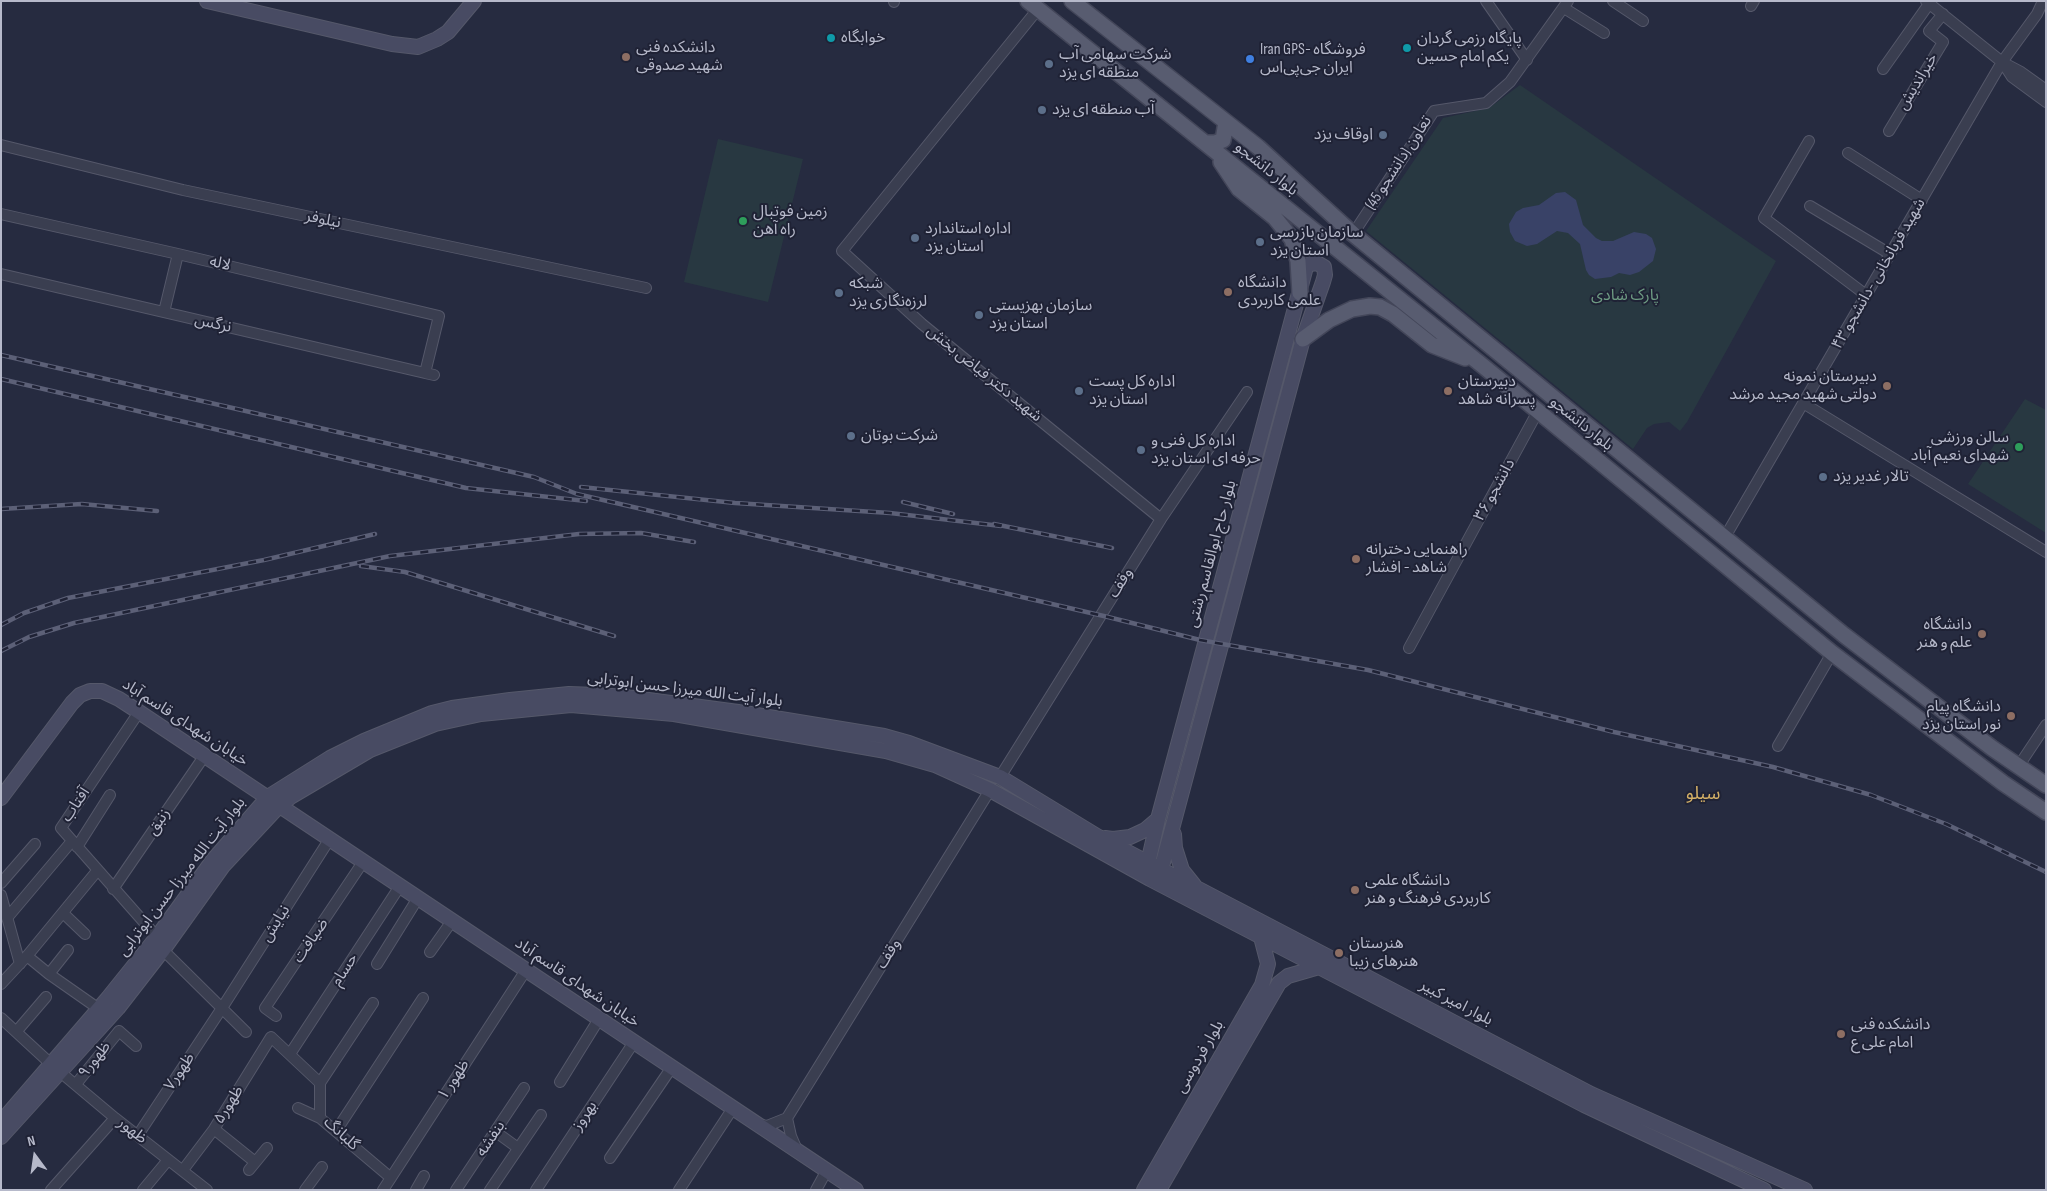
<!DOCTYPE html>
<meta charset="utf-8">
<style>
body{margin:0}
#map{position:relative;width:2047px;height:1191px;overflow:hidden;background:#262b40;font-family:"Sofia Sans Condensed",sans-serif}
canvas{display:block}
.frame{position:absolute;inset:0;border:2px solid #b6b9ca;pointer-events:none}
.north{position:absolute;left:10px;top:1131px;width:50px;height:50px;-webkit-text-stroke:4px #1f2235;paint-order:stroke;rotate:346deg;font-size:14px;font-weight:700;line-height:20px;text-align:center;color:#b6b9ca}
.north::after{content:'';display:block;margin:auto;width:18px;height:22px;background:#b6b9ca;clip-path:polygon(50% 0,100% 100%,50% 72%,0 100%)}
</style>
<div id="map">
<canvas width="2047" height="1191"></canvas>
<div class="frame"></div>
<div class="north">N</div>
</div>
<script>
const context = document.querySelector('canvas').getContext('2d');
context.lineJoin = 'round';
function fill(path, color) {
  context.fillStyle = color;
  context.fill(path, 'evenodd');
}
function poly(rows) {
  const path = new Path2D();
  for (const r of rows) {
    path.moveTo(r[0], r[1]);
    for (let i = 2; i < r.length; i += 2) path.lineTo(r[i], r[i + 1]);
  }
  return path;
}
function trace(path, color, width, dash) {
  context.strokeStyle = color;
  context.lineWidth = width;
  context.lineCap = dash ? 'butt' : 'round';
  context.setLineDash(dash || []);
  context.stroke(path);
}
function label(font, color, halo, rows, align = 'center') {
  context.font = font + ' "Sofia Sans Condensed","Noto Sans Arabic",sans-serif';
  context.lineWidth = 4;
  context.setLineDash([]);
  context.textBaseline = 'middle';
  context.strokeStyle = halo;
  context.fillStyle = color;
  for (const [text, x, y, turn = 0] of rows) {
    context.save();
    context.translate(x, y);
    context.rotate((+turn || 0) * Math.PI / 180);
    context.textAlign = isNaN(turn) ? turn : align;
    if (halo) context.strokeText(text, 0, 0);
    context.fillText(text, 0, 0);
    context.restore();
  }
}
const green = poly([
 [1520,85,1776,261,1687,422,1680,431,1669,422,1654,424,1647,428,1633,449,1366,231,1443,118,1489,108],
 [718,139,803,159,768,302,684,282],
 [2025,399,2046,410,2046,533,1968,484]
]);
const water = poly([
 [1565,192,1576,200,1583,225,1596,238,1602,241,1613,241,1634,232,1646,234,1652,238,1656,249,1653,261,1639,272,1630,275,1619,273,1611,277,1595,279,1589,275,1586,270,1580,244,1568,233,1557,231,1537,244,1527,246,1515,241,1510,232,1509,224,1516,212,1523,208,1539,205,1556,193]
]);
const street = poly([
 [1486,1,1527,60],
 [1613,1,1643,21],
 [1926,1,2002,62,2021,72,2046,90],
 [894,2,894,1],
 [1751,6,1754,1],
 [1564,8,1604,33],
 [1038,9,842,251,922,324,1161,519],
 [2003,63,2012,77,2046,102],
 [1883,69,1931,1],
 [1889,131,1943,42,1929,31,1943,14],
 [1809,141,1764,218,1866,295],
 [1,145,183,190,646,288],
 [1848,153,1922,200],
 [1810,206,1890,254],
 [1,214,178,254,439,316,425,373,434,375],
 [1353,234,1434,111,1486,103,1510,82,1568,1],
 [1,274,425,373],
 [164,312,178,254],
 [1803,403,2046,552],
 [1725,537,2002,62,2037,14,2043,1],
 [1409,648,1538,411],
 [139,712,61,828,157,937],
 [1778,746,1832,653],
 [2018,767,2046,725],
 [1000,777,1161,519,1247,392],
 [77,847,110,795],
 [1,883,35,844],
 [113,889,205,755],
 [1,895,20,964],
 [63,913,85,934],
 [7,918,72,841],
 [163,950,246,1032],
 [430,952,452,921],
 [27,956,49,974,99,1009],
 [377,964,418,898],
 [49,974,68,950],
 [1,984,27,956,97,871],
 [276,1016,265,1008,363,862],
 [1,1018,52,1065],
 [16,1032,46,997],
 [290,1054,400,886],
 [59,1071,115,1118,207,1190],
 [560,1082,599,1019],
 [320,1083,373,1003],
 [76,1084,119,1031,136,1046],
 [298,1108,320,1118],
 [787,1118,990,790],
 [787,1118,791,1136,797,1150],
 [758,1124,767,1126,787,1118],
 [214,1129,255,1162],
 [336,1131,423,998],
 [496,1132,518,1148],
 [138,1135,222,1008,329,840],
 [610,1158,672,1067],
 [183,1170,214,1129,271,1037,320,1083,320,1118,391,1178],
 [249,1170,267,1148],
 [51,1190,115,1118],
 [143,1190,168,1160],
 [305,1190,322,1167],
 [383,1190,526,970],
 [416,1190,424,1176],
 [456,1190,524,1088],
 [490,1190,541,1115],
 [536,1190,634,1042],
 [679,1190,733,1108],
 [816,1190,827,1170]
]);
const secondary = poly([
 [207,1,392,44,418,47,437,39,448,32,474,1],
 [1317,263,1324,267,1325,275,1323,282,1303,339,1161,870,1150,879,1148,863,1158,819,1306,267,1310,264,1317,263],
 [1,798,72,703,80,695,90,691,102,691,119,699,139,712,856,1190],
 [1174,834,1175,848,1182,870,1194,885],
 [1105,838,1113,839,1130,837,1145,830,1158,819],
 [1,1122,108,998,157,937,213,860,268,797,330,758,364,741,432,713,452,708,510,700,569,694,597,695,626,697,738,712,884,736,909,743,1000,777,1097,836,1591,1094,1805,1190],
 [1,1137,118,1008,163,950,223,866,279,806,292,796,370,750,435,724,481,714,571,705,674,714,886,751,935,765,990,790,1150,879,1584,1105,1764,1190],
 [1144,1190,1262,985,1268,964,1261,937],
 [1159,1190,1279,983,1288,976,1319,967]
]);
const primary = poly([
 [1028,1,1483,366,1832,653,2003,783,2046,812],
 [1072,1,1258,147,1353,234,1844,635,1992,748,2046,785],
 [1205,143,1215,143,1223,140,1226,122],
 [1221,162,1239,189,1275,218,1292,239,1298,261,1300,293],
 [1303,339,1329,320,1352,309,1370,306,1380,307,1393,314,1432,345,1465,358]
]);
const rail = poly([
 [1,355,534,477,577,494,1108,617,1200,640,1368,670,1614,732,1773,767,1871,795,1946,824,2046,872],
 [1,379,466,488,586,501],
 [581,487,735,503,890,513,1001,526],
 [903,502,953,514],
 [1,509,82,504,157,511],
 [994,524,1112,548],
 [361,566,405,572,614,636],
 [1,625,24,613,68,598,264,560,375,534],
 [1,651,29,637,74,623,390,556,579,534,641,533,694,542]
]);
const markers = [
 [831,38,5,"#0f9aa8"],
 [1407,48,5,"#0f9aa8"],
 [626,57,5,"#8d6e63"],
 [1250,59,5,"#3f7fe0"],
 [1049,64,5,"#5c6f8a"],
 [1042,110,5,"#5c6f8a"],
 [1383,135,5,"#5c6f8a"],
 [743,221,5,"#2e9e5b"],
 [915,238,5,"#5c6f8a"],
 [1260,242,5,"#5c6f8a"],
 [1228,292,5,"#8d6e63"],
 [839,293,5,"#5c6f8a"],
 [979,315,5,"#5c6f8a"],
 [1887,386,5,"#8d6e63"],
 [1079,391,5,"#5c6f8a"],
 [1448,391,5,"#8d6e63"],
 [851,436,5,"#5c6f8a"],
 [2019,447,5,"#2e9e5b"],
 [1141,450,5,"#5c6f8a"],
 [1823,477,5,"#5c6f8a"],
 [1356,559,5,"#8d6e63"],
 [1982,634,5,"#8d6e63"],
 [2011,716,5,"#8d6e63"],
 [1355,890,5,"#8d6e63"],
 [1339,953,5,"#8d6e63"],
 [1841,1034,5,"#8d6e63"]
];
const poiNames = [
 ["خوابگاه",841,38],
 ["پایگاه رزمی گردان",1417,39],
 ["یکم امام حسین",1417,57],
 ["دانشکده فنی",636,48],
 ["شهید صدوقی",636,66],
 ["Iran GPS- ‌‌‌‌فروشگاه",1260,50],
 ["ایران جی‌پی‌اس",1260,68],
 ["شرکت سهامی آب",1059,55],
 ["منطقه ای یزد",1059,73],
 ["آب منطقه ای یزد",1052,110],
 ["اوقاف یزد",1373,135,"right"],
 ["زمین فوتبال",753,212],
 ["راه آهن",753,230],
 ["اداره استاندارد",925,229],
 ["استان یزد",925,247],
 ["سازمان بازرسی",1270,233],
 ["استان یزد",1270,251],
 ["دانشگاه",1238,283],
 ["علمی کاربردی",1238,301],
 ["شبکه",849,284],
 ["لرزه‌نگاری یزد",849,302],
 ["سازمان بهزیستی",989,306],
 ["استان یزد",989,324],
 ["دبیرستان نمونه",1877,377,"right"],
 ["دولتی شهید مجید مرشد",1877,395,"right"],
 ["اداره کل پست",1089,382],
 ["استان یزد",1089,400],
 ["دبیرستان",1458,382],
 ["پسرانه شاهد",1458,400],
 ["شرکت بوتان",861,436],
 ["سالن ورزشی",2009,438,"right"],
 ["شهدای نعیم آباد",2009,456,"right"],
 ["اداره کل فنی و",1151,441],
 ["حرفه ای استان یزد",1151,459],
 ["تالار غدیر یزد",1833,477],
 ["راهنمایی دخترانه",1366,550],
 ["شاهد - افشار",1366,568],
 ["دانشگاه",1972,625,"right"],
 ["علم و هنر",1972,643,"right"],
 ["دانشگاه پیام",2001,707,"right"],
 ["نور استان یزد",2001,725,"right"],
 ["دانشگاه علمی",1365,881],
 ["کاربردی فرهنگ و هنر",1365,899],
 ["هنرستان",1349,944],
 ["هنرهای زیبا",1349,962],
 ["دانشکده فنی",1851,1025],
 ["امام علی ع",1851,1043]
];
const streetNames = [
 ["خیراندیش",1918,82,-59],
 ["تعاون (دانشجو 45)",1399,163,-57],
 ["بلوار دانشجو",1266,169,39],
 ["نیلوفر",323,220,12],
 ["لاله",220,264,13],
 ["شهید قربانخانی -دانشجو ۴۳",1879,274,-60],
 ["نرگس",213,324,13],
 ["شهید دکتر فیاض بخش",984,374,39],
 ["بلوار دانشجو",1581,424,39],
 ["دانشجو ۳۶",1495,490,-61],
 ["بلوار حاج ابوالقاسم رشتی",1212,554,-75],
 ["وقف",1121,583,-58],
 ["بلوار آیت الله میرزا حسن ابوترابی",685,690,7],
 ["خیابان شهدای قاسم آباد",185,723,33],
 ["آفتاب",76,805,-56],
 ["زنبق",159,822,-55],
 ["بلوار آیت الله میرزا حسن ابوترابی",182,877,-52],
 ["نيايش",276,924,-58],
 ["ضیافت",311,941,-56],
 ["وقف",889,954,-58],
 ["حسام",345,970,-57],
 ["خیابان شهدای قاسم آباد",577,983,34],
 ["بلوار امیر کبیر",1456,1003,28],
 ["بلوار فردوسی",1200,1057,-60],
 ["ظهور۹",95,1060,-52],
 ["ظهور۷",180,1072,-56],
 ["ظهور ۱",454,1080,-57],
 ["ظهور۵",229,1105,-58],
 ["بهروز",585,1116,-56],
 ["ظهور",132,1131,38],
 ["گلبانگ",341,1134,42],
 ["بنفشه",491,1139,-56]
];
const parkNames = [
 ["پارک شادی",1625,296]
];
const neighbourhoodNames = [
 ["سیلو",1703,794]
];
fill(green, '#283841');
fill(water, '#394267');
trace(street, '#55586a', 12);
trace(secondary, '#55586a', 16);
trace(primary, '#434659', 18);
trace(street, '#3a3e50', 10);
trace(secondary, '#484b63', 14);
trace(primary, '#585c70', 15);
trace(rail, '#5c6077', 4.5);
trace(rail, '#1f2235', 2.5, [8]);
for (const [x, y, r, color] of markers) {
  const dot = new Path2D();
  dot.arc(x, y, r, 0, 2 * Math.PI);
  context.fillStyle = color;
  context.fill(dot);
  trace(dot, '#1f2235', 2);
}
label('16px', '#b6b9ca', '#1f2235', poiNames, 'left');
label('16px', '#b6b9ca', '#1f2235', streetNames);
label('16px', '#6e9b83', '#1f2235', parkNames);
label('18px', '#d5b167', '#1f2235', neighbourhoodNames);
</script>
